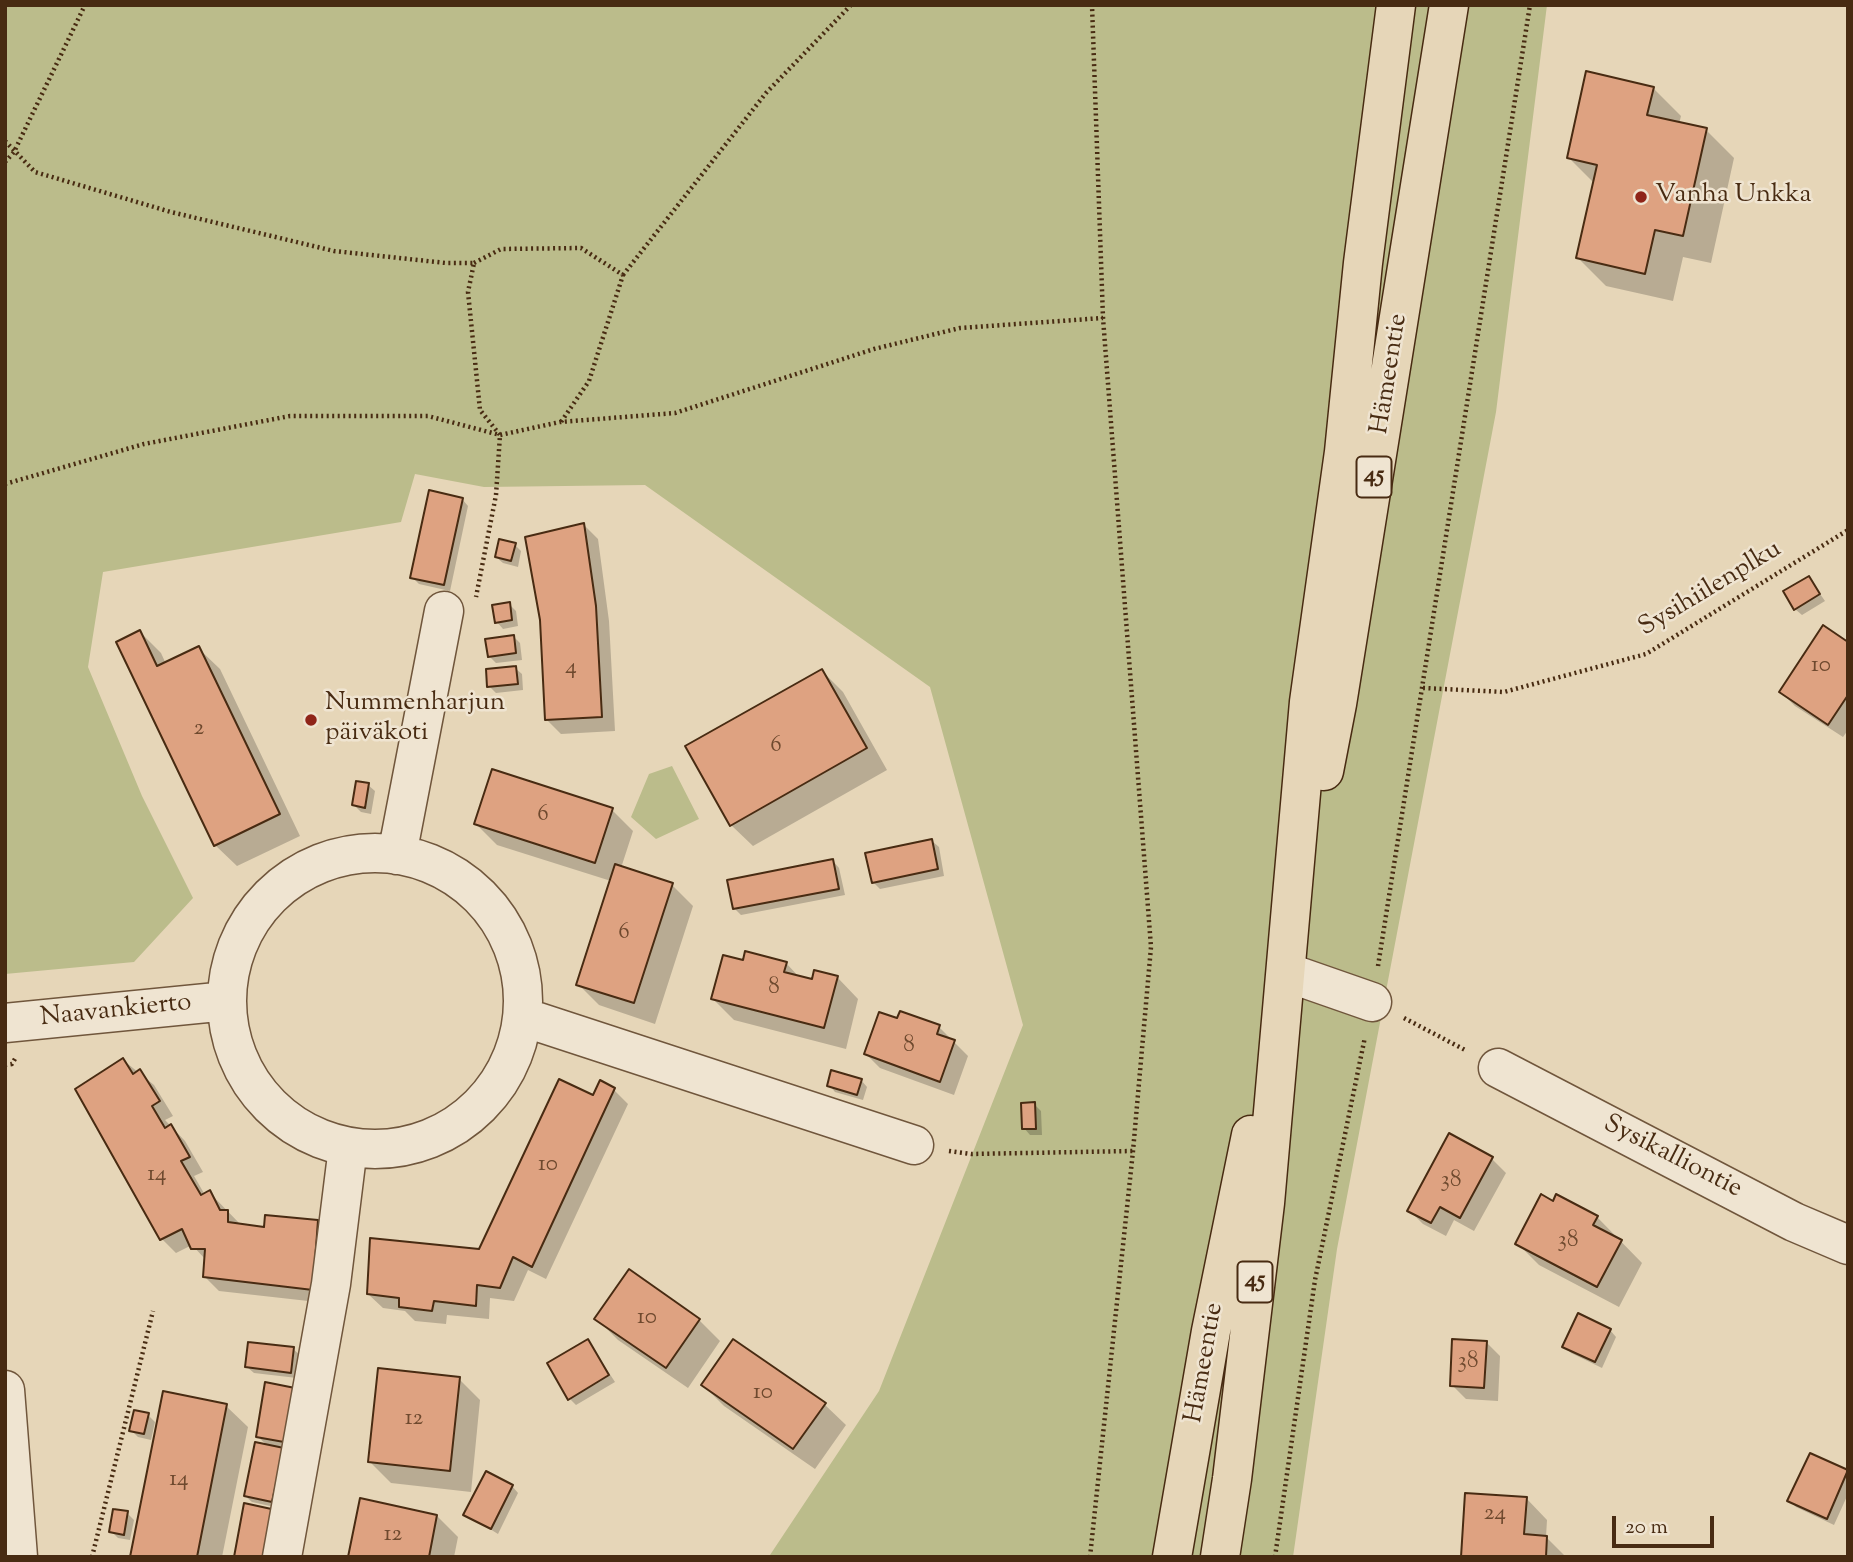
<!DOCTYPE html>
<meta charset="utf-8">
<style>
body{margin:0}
#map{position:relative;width:1853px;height:1562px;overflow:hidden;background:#e6d6b8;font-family:"Sorts Mill Goudy",serif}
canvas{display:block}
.frame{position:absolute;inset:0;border:7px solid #482b12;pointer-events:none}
.scale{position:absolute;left:1612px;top:1516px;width:102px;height:32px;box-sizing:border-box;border:4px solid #482b12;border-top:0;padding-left:9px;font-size:21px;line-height:24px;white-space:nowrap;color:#482b12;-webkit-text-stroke:5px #efe4d1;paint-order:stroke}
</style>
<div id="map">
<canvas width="1853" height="1562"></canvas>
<div class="frame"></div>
<div class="scale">20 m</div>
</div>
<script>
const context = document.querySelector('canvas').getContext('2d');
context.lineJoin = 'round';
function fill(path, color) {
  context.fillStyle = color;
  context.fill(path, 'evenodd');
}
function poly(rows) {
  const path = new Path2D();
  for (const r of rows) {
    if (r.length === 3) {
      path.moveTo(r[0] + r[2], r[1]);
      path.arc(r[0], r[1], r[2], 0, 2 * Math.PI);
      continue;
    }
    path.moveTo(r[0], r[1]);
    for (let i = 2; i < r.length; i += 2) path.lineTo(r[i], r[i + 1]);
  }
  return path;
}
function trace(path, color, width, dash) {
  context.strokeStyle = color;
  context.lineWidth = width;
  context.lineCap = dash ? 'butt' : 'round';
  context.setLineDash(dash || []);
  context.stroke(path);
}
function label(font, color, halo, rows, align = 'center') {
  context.font = font + ' "Sorts Mill Goudy",serif';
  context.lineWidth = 5;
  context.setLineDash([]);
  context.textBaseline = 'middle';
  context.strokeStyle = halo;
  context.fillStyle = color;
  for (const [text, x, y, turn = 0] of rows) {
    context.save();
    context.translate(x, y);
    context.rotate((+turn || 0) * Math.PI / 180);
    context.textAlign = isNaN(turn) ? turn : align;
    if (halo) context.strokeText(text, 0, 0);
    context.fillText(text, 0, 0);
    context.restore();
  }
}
const green = poly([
 [5,5,1547,5,1496,412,1337,1249,1293,1557,761,1557,770,1555,879,1391,1023,1025,930,687,645,485,484,487,415,474,401,522,103,572,88,667,142,796,193,898,134,962,5,974],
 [672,766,699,819,656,839,631,817,649,774]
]);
const shadow = poly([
 [1653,88,1681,116,1679,124,1706,130,1734,158,1711,263,1683,257,1673,301,1606,286,1578,258,1594,183,1569,158],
 [462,499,468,506,450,591,419,584,412,577],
 [584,525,598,539,609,621,615,731,561,734,547,720],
 [515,545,521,551,518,567,503,563,496,557],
 [1809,578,1825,601,1802,615,1795,609],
 [509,604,516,611,518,626,503,629,497,622],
 [140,632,161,653,166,664,198,648,220,669,300,836,237,866,215,845],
 [513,636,520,643,522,660,496,663,489,656],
 [1848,644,1848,730,1843,737,1795,706,1781,692],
 [515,668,522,674,523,690,496,693,489,686],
 [822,671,843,692,887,770,753,846,731,825],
 [368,785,375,791,371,814,361,812,354,805],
 [612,810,633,831,621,868,672,885,693,906,655,1024,599,1005,578,984,611,881,497,845,476,824],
 [932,841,939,847,944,876,880,889,873,882],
 [833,861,839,868,845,895,741,915,734,908],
 [744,962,786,963,800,978,813,981,837,977,858,999,846,1049,734,1020,713,999],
 [898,1021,939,1027,968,1056,954,1095,880,1068,866,1054],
 [123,1060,154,1085,173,1116,165,1120,185,1141,203,1172,194,1176,205,1195,209,1192,241,1225,265,1229,317,1222,332,1236,326,1303,219,1291,205,1277,206,1260,192,1245,176,1253,162,1239,78,1089],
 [861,1080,867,1087,863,1100,835,1092,829,1085],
 [614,1090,628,1104,546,1279,528,1270,514,1301,490,1298,489,1319,447,1315,446,1324,415,1321,405,1311,383,1308,368,1294,480,1251,594,1098],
 [1034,1104,1041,1111,1042,1135,1030,1135,1024,1128],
 [1492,1159,1506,1173,1474,1231,1454,1220,1446,1236,1423,1224,1409,1210],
 [1554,1203,1597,1217,1642,1263,1619,1307,1539,1265,1517,1243],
 [596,1318,699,1320,720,1341,688,1388,618,1340],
 [1610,1330,1616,1337,1602,1368,1571,1353,1564,1346],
 [588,1341,615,1382,576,1405,570,1399],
 [1486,1342,1500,1356,1498,1401,1466,1399,1452,1385],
 [293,1349,300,1355,297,1378,254,1373,247,1367],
 [459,1379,480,1400,471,1492,391,1483,370,1462],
 [267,1384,291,1448,279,1446,289,1456,279,1508,252,1502,245,1496,268,1446,257,1436],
 [703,1385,824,1404,846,1425,815,1469,724,1406],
 [226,1406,248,1427,222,1557,131,1557],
 [148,1415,155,1422,151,1440,138,1437,131,1430],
 [1810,1455,1848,1472,1848,1494,1834,1525,1796,1507,1790,1501],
 [512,1486,518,1493,498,1534,466,1514],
 [1526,1498,1547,1520,1546,1537,1566,1557,1463,1557],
 [127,1513,134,1520,130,1540,118,1538,111,1531],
 [437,1516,458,1537,454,1557,350,1557]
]);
const building = poly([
 [1586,71,1654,87,1647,115,1707,128,1683,236,1655,230,1645,274,1576,258,1597,165,1567,158,1586,71],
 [429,490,463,498,444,585,410,578,429,490],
 [584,523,596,606,602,717,545,720,540,620,525,537,584,523],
 [499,539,516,543,511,561,495,557,499,539],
 [1809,576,1820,594,1794,610,1783,591,1809,576],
 [510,602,512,620,495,623,492,605,510,602],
 [1823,625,1848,642,1848,695,1828,725,1779,692,1823,625],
 [140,630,157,666,199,646,280,814,214,846,116,642,140,630],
 [514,635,516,653,488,657,485,639,514,635],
 [516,666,518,684,487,687,486,669,516,666],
 [822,669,867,748,730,826,685,746,822,669],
 [492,769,613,808,595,863,474,824,492,769],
 [356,781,369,783,365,808,352,805,356,781],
 [932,839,938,869,872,883,865,853,932,839],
 [833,859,839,889,733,909,727,880,833,859],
 [615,864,673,883,634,1003,576,985,615,864],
 [745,951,787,962,784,972,812,979,814,970,838,976,824,1028,711,999,723,955,743,960,745,951],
 [900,1011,940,1025,937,1034,955,1040,940,1082,864,1054,879,1012,897,1018,900,1011],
 [123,1058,133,1074,140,1069,160,1101,152,1106,165,1128,171,1124,190,1157,181,1161,201,1195,210,1190,220,1210,228,1210,228,1222,264,1227,265,1215,318,1220,313,1290,203,1277,205,1249,191,1249,182,1229,160,1240,75,1089,123,1058],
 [831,1070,862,1079,857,1095,827,1086,831,1070],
 [559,1079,593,1095,600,1080,615,1088,532,1267,513,1257,500,1288,477,1285,476,1306,434,1301,432,1311,399,1307,399,1298,367,1294,370,1238,479,1249,559,1079],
 [1035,1102,1036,1129,1022,1129,1021,1103,1035,1102],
 [1449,1133,1493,1157,1460,1218,1440,1207,1431,1223,1407,1211,1449,1133],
 [1541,1194,1553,1201,1556,1194,1598,1216,1593,1225,1622,1240,1597,1287,1515,1244,1541,1194],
 [629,1269,700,1319,666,1368,594,1319,629,1269],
 [1578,1313,1611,1329,1595,1362,1562,1347,1578,1313],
 [588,1339,609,1375,568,1400,547,1363,588,1339],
 [733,1339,826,1403,793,1449,701,1385,733,1339],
 [1452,1339,1487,1341,1484,1388,1450,1386,1452,1339],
 [248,1342,294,1347,291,1373,245,1367,248,1342],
 [378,1368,460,1377,450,1471,368,1462,378,1368],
 [265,1382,295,1388,284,1442,256,1437,265,1382],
 [163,1391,227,1404,197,1557,130,1557,163,1391],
 [134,1410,149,1413,144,1434,129,1431,134,1410],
 [255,1442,284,1448,272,1502,244,1496,255,1442],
 [1810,1453,1848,1470,1827,1519,1787,1501,1810,1453],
 [486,1471,513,1485,491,1529,463,1515,486,1471],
 [1465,1493,1527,1497,1524,1534,1547,1536,1546,1557,1461,1557,1465,1493],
 [360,1498,437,1515,429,1557,348,1557,360,1498],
 [244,1503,276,1510,267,1557,234,1557,244,1503],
 [113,1509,128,1511,124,1535,109,1532,113,1509]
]);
const path = poly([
 [5,141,35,172,171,212,334,251,446,263,474,263,468,292,480,410,500,435,496,495,476,597],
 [5,162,14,152,85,5],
 [474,263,501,249,581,248,623,275,589,381,561,422],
 [623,275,766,93,851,5],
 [5,484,144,444,290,416,428,416,500,435,560,422,675,413,874,349,960,328,1103,318],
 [1423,688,1504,692,1646,654,1848,530],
 [1378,966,1530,5],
 [1404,1018,1467,1051],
 [5,1065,12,1064,16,1057],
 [949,1151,971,1154,1133,1151],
 [92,1557,153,1311],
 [1090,1557,1133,1151,1151,947,1103,318,1092,5],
 [1275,1557,1315,1280,1365,1037]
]);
const minor = poly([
 [375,1001,148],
 [397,855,444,611],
 [1286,972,1372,1002],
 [523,1017,914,1145],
 [5,1023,227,1001],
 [1498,1068,1794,1222,1848,1245],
 [5,1390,18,1557],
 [282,1557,331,1284,348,1147]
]);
const major = poly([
 [1324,771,1337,704,1449,5],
 [1172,1557,1211,1331,1251,1135],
 [1220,1557,1232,1479,1265,1203,1309,702,1344,452,1363,263,1396,5]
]);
const markers = [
 [1641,197,7,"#8f2418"],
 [311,720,7,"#8f2418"]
];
const numberNames = [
 ["10",1821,667],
 ["4",571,669],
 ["2",199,730],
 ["6",776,747],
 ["6",543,816],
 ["6",624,934],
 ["8",774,989],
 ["8",909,1047],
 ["10",548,1166],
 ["14",157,1176],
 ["38",1451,1182],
 ["38",1568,1242],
 ["10",647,1319],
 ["38",1468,1363],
 ["10",763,1394],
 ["12",414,1420],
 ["14",179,1481],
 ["24",1495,1515],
 ["12",393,1536]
];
const shields = [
 [1374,477,35],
 [1255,1282,35]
];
const shieldNames = [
 ["45",1374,477],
 ["45",1255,1282]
];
const poiNames = [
 ["Vanha Unkka",1655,197],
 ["Nummenharjun",325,705],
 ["päiväkoti",325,735]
];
const streetNames = [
 ["Hämeentie",1391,374,-81],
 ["Sysihiilenplku",1711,590,-31],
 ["Naavankierto",116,1012,-6],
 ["Sysikalliontie",1672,1158,27],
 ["Hämeentie",1206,1363,-80]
];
fill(green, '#bbbc8b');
fill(shadow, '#0003');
fill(building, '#dea281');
trace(building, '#482b12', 2);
trace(minor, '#70563c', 41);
trace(major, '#482b12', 41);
trace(path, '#482b12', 4.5, [2, 3.5]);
trace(minor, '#efe4d1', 38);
trace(major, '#e6d6b8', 38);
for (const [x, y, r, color] of markers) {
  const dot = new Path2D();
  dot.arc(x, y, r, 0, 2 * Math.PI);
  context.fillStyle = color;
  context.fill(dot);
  trace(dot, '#efe4d1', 2.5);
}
label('23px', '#6e492e', null, numberNames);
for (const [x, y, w] of shields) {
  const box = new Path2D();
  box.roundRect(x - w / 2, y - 20.5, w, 41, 5);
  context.fillStyle = '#efe4d1';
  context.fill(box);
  trace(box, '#482b12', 2);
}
label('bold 24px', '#482b12', null, shieldNames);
label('26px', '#482b12', '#efe4d1', poiNames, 'left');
label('26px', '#482b12', '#efe4d1', streetNames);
</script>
